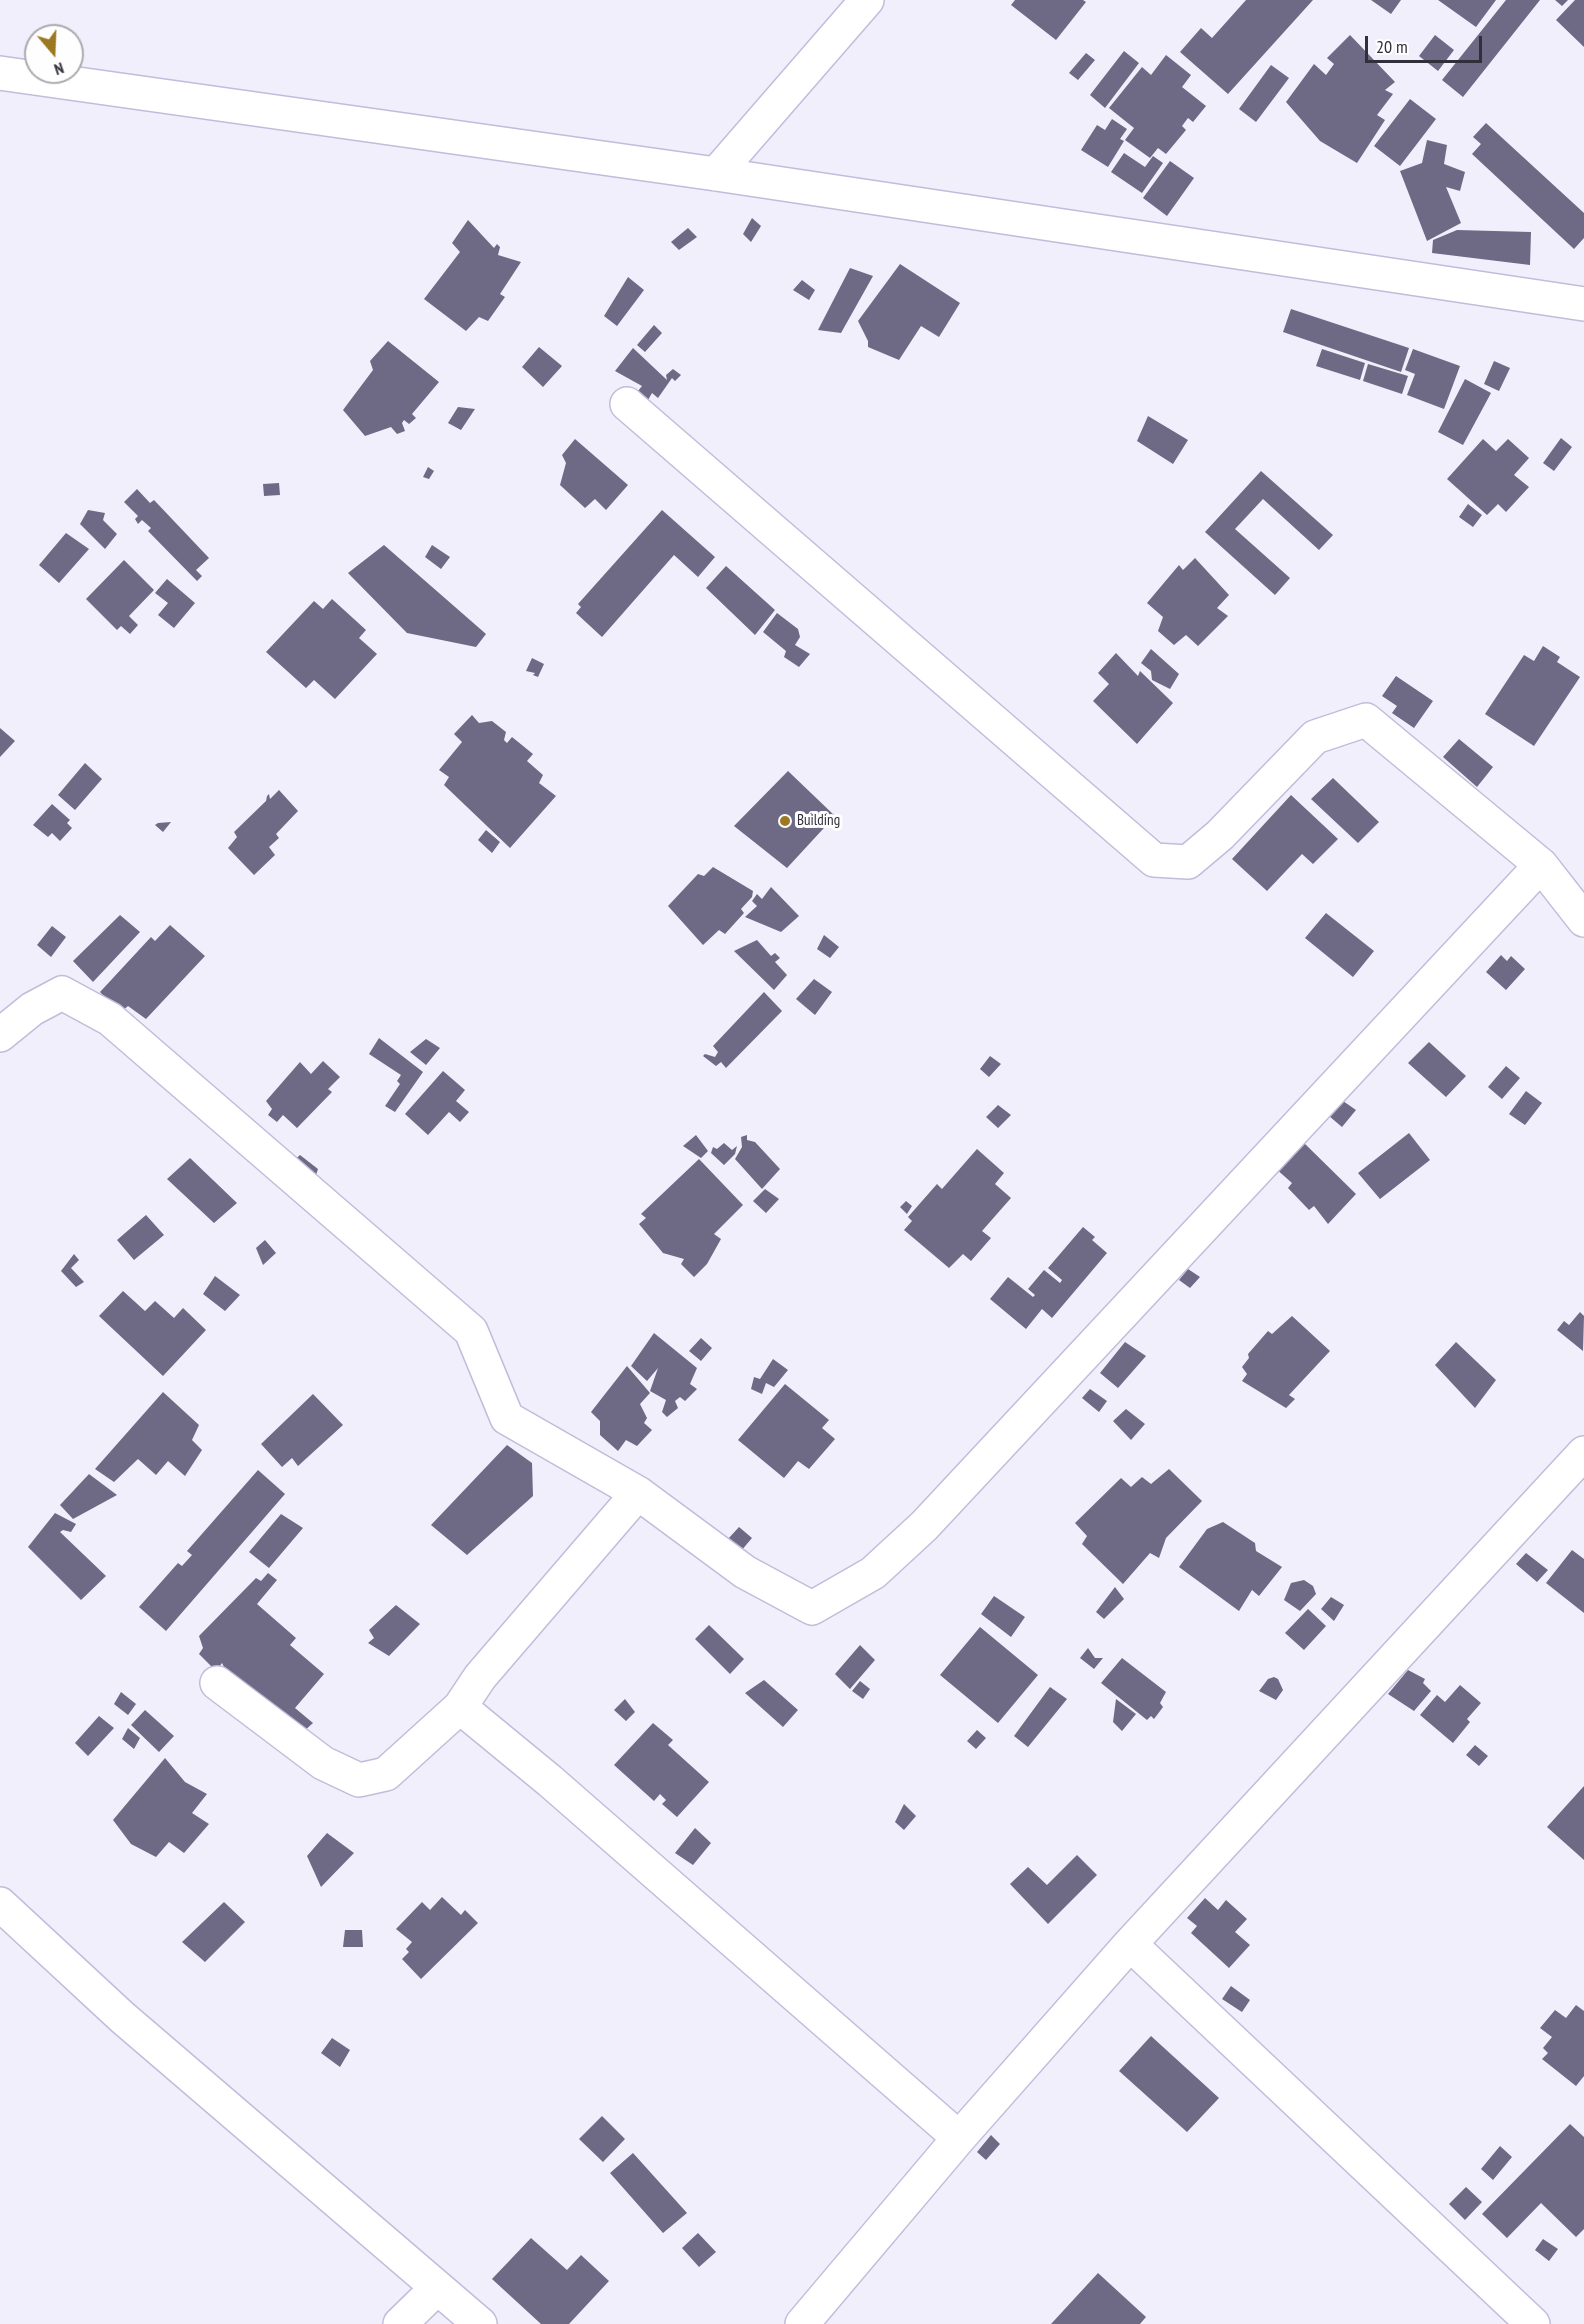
<!DOCTYPE html>
<style>
body{margin:0}
#map{position:relative;width:1584px;height:2324px;overflow:hidden;background:#f1effc;font-family:"PT Sans Narrow",sans-serif}
canvas{display:block}
.north{position:absolute;left:24px;top:24px;width:60px;height:60px;box-sizing:border-box;background:#fefefe;border:2px solid #acabb0;border-radius:50%;rotate:161deg;font-size:16px;font-weight:700;line-height:24px;text-align:center;color:#312f3b}
.north::after{content:'';display:block;margin:auto;width:21px;height:27px;background:#9c7823;clip-path:polygon(50% 0,100% 100%,50% 72%,0 100%)}
.scale{position:absolute;left:1365px;top:36px;width:117px;height:27px;box-sizing:border-box;border:3px solid #312f3b;border-top:0;padding-left:8px;font-size:18px;line-height:21px;white-space:nowrap;color:#312f3b;-webkit-text-stroke:4px #fefefe;paint-order:stroke}
</style>
<div id="map">
<canvas width="1584" height="2324"></canvas>
<div class="north">N</div>
<div class="scale">20 m</div>
</div>
<script>
const context = document.querySelector('canvas').getContext('2d');
context.lineJoin = 'round';
function fill(path, color) {
  context.fillStyle = color;
  context.fill(path, 'evenodd');
}
function poly(rows) {
  const path = new Path2D();
  for (const r of rows) {
    path.moveTo(r[0], r[1]);
    for (let i = 2; i < r.length; i += 2) path.lineTo(r[i], r[i + 1]);
  }
  return path;
}
function trace(path, color, width, dash) {
  context.strokeStyle = color;
  context.lineWidth = width;
  context.lineCap = dash ? 'butt' : 'round';
  context.setLineDash(dash || []);
  context.stroke(path);
}
function label(font, color, halo, rows, align = 'center') {
  context.font = font + ' "PT Sans Narrow",sans-serif';
  context.lineWidth = 6;
  context.setLineDash([]);
  context.textBaseline = 'middle';
  context.strokeStyle = halo;
  context.fillStyle = color;
  for (const [text, x, y, turn = 0] of rows) {
    context.save();
    context.translate(x, y);
    context.rotate((+turn || 0) * Math.PI / 180);
    context.textAlign = isNaN(turn) ? turn : align;
    if (halo) context.strokeText(text, 0, 0);
    context.fillText(text, 0, 0);
    context.restore();
  }
}
const building = poly([
 [1015,0,1083,0,1086,2,1056,40,1011,5],
 [1246,0,1313,0,1228,94,1180,52,1201,28,1212,38],
 [1371,0,1401,0,1391,14],
 [1438,0,1496,0,1476,27],
 [1506,0,1540,0,1463,97,1442,80],
 [1555,0,1568,0,1562,6],
 [1575,0,1584,0,1584,47,1556,20],
 [1350,35,1395,82,1385,90,1393,94,1377,115,1385,120,1357,163,1320,141,1286,102,1314,64,1326,75,1334,64,1327,58],
 [1435,35,1454,50,1438,71,1419,56],
 [1124,51,1139,63,1105,108,1090,95],
 [1086,53,1095,60,1078,80,1069,73],
 [1166,55,1191,75,1182,87,1206,106,1193,122,1188,118,1182,126,1186,130,1166,154,1158,148,1150,158,1125,140,1134,128,1109,108,1142,67,1151,75],
 [1271,65,1289,78,1256,122,1239,109],
 [1410,99,1436,119,1400,166,1374,146],
 [1112,119,1127,129,1120,139,1124,141,1108,167,1081,150,1097,125,1105,130],
 [1486,123,1584,213,1584,238,1574,249,1472,154,1481,144,1473,137],
 [1427,140,1447,145,1444,164,1465,172,1460,191,1446,187,1461,223,1427,241,1400,171,1422,163],
 [1124,153,1145,167,1153,156,1163,163,1142,193,1111,172],
 [1170,161,1194,178,1167,216,1143,198],
 [752,218,761,226,751,242,743,234],
 [468,220,494,248,497,244,500,247,498,255,521,262,500,294,505,297,488,321,479,317,466,331,424,299,460,252,452,243],
 [688,228,697,237,679,250,671,242],
 [1457,230,1531,232,1530,265,1432,253,1433,240],
 [900,264,960,303,939,337,921,326,899,360,868,347,868,341,858,321],
 [850,268,873,276,841,333,818,330],
 [628,277,644,290,617,326,604,316],
 [802,280,815,290,809,300,793,290],
 [1291,309,1409,348,1401,372,1283,332],
 [654,325,662,333,645,352,637,345],
 [388,341,439,382,412,414,416,418,409,424,404,420,402,423,405,431,397,434,391,427,365,436,343,410,373,370,370,361],
 [539,347,562,366,543,387,522,367],
 [633,348,667,380,666,375,673,369,681,375,675,381,672,378,658,398,652,393,648,400,638,391,642,386,615,371],
 [1322,349,1365,363,1360,380,1316,366],
 [1413,349,1460,366,1444,409,1407,395,1415,374,1405,370],
 [1494,361,1510,368,1499,391,1484,384],
 [1368,364,1408,376,1402,394,1363,381],
 [1465,379,1491,393,1463,445,1438,432],
 [458,407,475,409,461,430,448,423],
 [1148,416,1188,440,1173,464,1137,441],
 [1561,438,1572,447,1554,471,1543,463],
 [575,439,628,485,606,510,595,499,585,508,560,485,566,463,562,455],
 [1483,439,1496,451,1508,439,1529,458,1514,475,1529,487,1506,512,1498,504,1487,515,1447,479],
 [428,467,434,471,429,479,423,477],
 [1261,471,1333,535,1319,550,1263,499,1235,529,1290,578,1275,595,1205,532],
 [279,483,280,495,264,496,263,484],
 [137,489,150,503,154,500,209,558,196,570,202,576,197,581,148,531,151,528,142,520,138,524,135,519,138,516,124,502],
 [1468,504,1482,515,1473,527,1459,517],
 [88,510,105,513,103,520,117,534,105,549,80,524],
 [662,510,715,557,698,577,674,555,602,637,576,613,581,607,578,604],
 [66,533,89,549,59,583,39,565],
 [384,545,486,634,476,647,407,633,348,573],
 [432,545,450,557,441,569,425,557],
 [1195,558,1229,595,1217,608,1228,616,1198,646,1186,635,1174,645,1158,631,1163,617,1147,603,1179,565,1183,570],
 [124,560,154,590,129,616,138,625,130,634,121,626,117,630,86,599],
 [726,566,775,610,755,635,706,588],
 [167,579,195,603,174,628,158,615,168,603,155,593],
 [332,599,366,630,359,638,377,654,335,699,314,680,306,688,266,652,314,601,323,609],
 [777,613,798,629,800,637,795,645,810,654,799,667,784,657,786,651,763,632],
 [1543,646,1560,657,1557,662,1580,677,1534,746,1485,714,1524,655,1534,661],
 [1151,649,1179,674,1170,689,1152,680,1151,671,1141,663],
 [1116,653,1138,676,1140,671,1173,703,1137,744,1093,701,1109,684,1098,673],
 [532,658,544,664,538,677,533,675,535,673,526,671],
 [1396,676,1433,701,1414,728,1392,713,1397,706,1382,696],
 [472,715,479,723,492,721,506,732,504,740,507,743,512,737,533,754,527,761,543,775,539,783,556,796,510,848,444,785,449,777,439,770,462,742,454,734],
 [0,728,15,741,0,757],
 [1459,739,1493,767,1477,787,1443,757],
 [85,763,102,779,75,810,58,795],
 [788,771,835,816,787,868,734,826],
 [1333,778,1379,822,1358,843,1311,799],
 [279,790,298,811,276,834,279,838,269,847,275,855,254,875,228,848,237,837,234,832,266,801,267,796,269,794,270,799],
 [1291,795,1338,839,1313,864,1302,854,1267,891,1232,859],
 [52,804,70,820,67,823,72,828,60,841,52,833,48,837,33,825],
 [171,822,163,832,155,825,158,823],
 [486,830,500,842,492,853,478,840],
 [713,867,753,891,752,897,741,909,744,913,725,934,719,930,703,945,668,906,698,874,704,876],
 [771,887,799,916,781,932,745,917,757,906,752,901,757,894,762,899],
 [1326,913,1374,951,1353,977,1305,938],
 [120,915,140,932,93,982,73,961],
 [170,925,205,956,146,1019,128,1006,120,1013,100,992,151,937,155,941],
 [52,926,66,937,51,957,37,945],
 [824,935,839,947,830,958,817,949],
 [757,940,771,956,775,953,780,958,775,962,787,975,774,990,734,951],
 [1501,955,1507,961,1511,956,1525,969,1506,990,1486,972],
 [814,979,832,992,815,1015,796,999],
 [764,992,782,1011,726,1068,721,1062,716,1066,703,1056,705,1054,715,1057,718,1052,713,1046],
 [379,1038,423,1072,395,1112,385,1106,400,1084,397,1081,401,1075,369,1054],
 [426,1039,440,1048,426,1065,410,1052],
 [1429,1042,1466,1076,1446,1097,1408,1063],
 [990,1056,1001,1064,989,1077,980,1069],
 [323,1061,340,1077,328,1089,332,1092,297,1128,283,1115,277,1122,268,1115,272,1109,266,1101,300,1062,311,1074],
 [1506,1066,1520,1078,1502,1099,1488,1087],
 [443,1071,465,1090,456,1101,469,1112,460,1122,449,1112,428,1135,405,1114],
 [1526,1091,1542,1103,1525,1125,1509,1114],
 [1343,1101,1356,1110,1342,1127,1329,1116],
 [998,1105,1011,1115,998,1128,986,1117],
 [1409,1133,1430,1160,1380,1199,1358,1173],
 [696,1135,708,1151,701,1158,683,1146],
 [747,1135,747,1140,755,1142,780,1169,762,1189,735,1159,742,1147,741,1137],
 [1302,1141,1356,1194,1328,1224,1314,1206,1309,1210,1288,1188,1292,1183,1275,1168],
 [724,1143,732,1150,737,1146,735,1154,724,1165,711,1153,713,1147,717,1149],
 [977,1149,1004,1173,995,1184,1011,1198,982,1231,991,1238,971,1261,963,1254,949,1268,904,1230,912,1221,908,1217,937,1184,942,1189],
 [300,1155,318,1169,315,1178,290,1164],
 [190,1158,237,1203,214,1223,167,1179],
 [699,1159,743,1205,714,1234,721,1239,707,1264,694,1277,681,1264,684,1259,663,1253,639,1224,646,1218,641,1214],
 [765,1189,779,1199,766,1213,753,1201],
 [906,1201,912,1206,907,1214,900,1207],
 [146,1215,164,1235,134,1260,117,1240],
 [1083,1227,1095,1237,1092,1240,1107,1253,1052,1318,1042,1309,1026,1329,990,1299,1008,1277,1033,1297,1035,1295,1028,1289,1044,1270,1060,1283,1062,1280,1048,1268],
 [265,1240,276,1253,263,1265,256,1248],
 [74,1254,79,1260,71,1268,84,1282,76,1287,61,1271],
 [1188,1269,1200,1277,1190,1288,1179,1280],
 [215,1276,240,1295,225,1311,203,1294],
 [123,1291,145,1311,155,1301,174,1318,183,1308,206,1330,163,1376,99,1316],
 [1580,1312,1584,1316,1583,1351,1557,1330,1564,1321,1569,1325],
 [1292,1316,1330,1351,1289,1395,1295,1399,1286,1408,1242,1381,1247,1374,1242,1367,1249,1358,1248,1354,1268,1331,1272,1334],
 [654,1333,697,1368,690,1384,697,1389,685,1401,680,1397,675,1401,678,1408,667,1417,662,1412,666,1400,650,1391,658,1368,647,1381,631,1366],
 [701,1338,712,1348,701,1361,689,1351],
 [1125,1342,1146,1356,1118,1388,1100,1373],
 [1456,1342,1496,1380,1475,1408,1435,1365],
 [773,1359,788,1370,774,1387,766,1383,762,1394,751,1389,754,1377,760,1379],
 [627,1366,650,1393,640,1404,647,1418,644,1423,652,1430,637,1446,626,1440,618,1451,600,1435,600,1421,591,1412],
 [785,1384,829,1420,822,1428,835,1439,809,1469,798,1461,784,1478,738,1440],
 [1090,1389,1107,1401,1099,1412,1082,1398],
 [163,1392,199,1425,192,1440,202,1450,185,1476,168,1461,156,1475,138,1459,114,1482,95,1469],
 [313,1394,343,1425,298,1466,292,1458,282,1467,261,1444],
 [1126,1409,1145,1424,1131,1440,1113,1421],
 [507,1445,532,1463,533,1496,467,1555,431,1525],
 [1169,1469,1202,1501,1166,1538,1159,1558,1150,1553,1123,1584,1082,1544,1087,1536,1075,1523,1121,1478,1131,1487,1142,1477,1151,1484],
 [258,1470,285,1494,166,1631,139,1607,178,1563,182,1566,192,1555,187,1551],
 [89,1474,117,1495,73,1519,60,1505],
 [55,1513,76,1524,71,1532,63,1530,60,1532,106,1576,81,1600,28,1547],
 [281,1514,303,1528,269,1568,249,1552],
 [1223,1522,1255,1543,1256,1551,1282,1567,1259,1596,1252,1590,1239,1611,1179,1567,1207,1529],
 [739,1527,752,1538,741,1551,728,1539],
 [1572,1550,1584,1559,1584,1613,1546,1583],
 [1526,1553,1548,1570,1537,1582,1516,1564],
 [268,1573,277,1580,257,1604,296,1638,290,1645,324,1674,295,1708,313,1723,302,1733,219,1674,224,1667,222,1663,216,1671,199,1654,203,1648,199,1636,256,1578,261,1581],
 [1304,1580,1313,1586,1316,1594,1300,1611,1284,1600,1291,1583],
 [1115,1587,1124,1599,1104,1619,1096,1612],
 [994,1596,1025,1617,1011,1637,981,1614],
 [1331,1597,1344,1605,1334,1621,1321,1609],
 [396,1605,420,1624,389,1656,368,1643,374,1638,369,1630],
 [1308,1609,1326,1626,1304,1650,1285,1633],
 [709,1625,744,1659,730,1674,695,1639],
 [980,1627,1038,1675,998,1723,940,1675],
 [860,1645,875,1660,850,1689,835,1674],
 [1088,1648,1095,1658,1103,1658,1094,1669,1080,1658],
 [1122,1658,1166,1692,1160,1703,1163,1707,1154,1719,1151,1716,1147,1720,1101,1683],
 [1408,1670,1425,1679,1423,1683,1431,1691,1414,1711,1388,1694],
 [1274,1677,1278,1679,1283,1690,1276,1700,1259,1691,1268,1679],
 [764,1680,798,1710,783,1727,745,1693],
 [860,1681,870,1689,863,1699,852,1691],
 [1460,1685,1481,1703,1467,1719,1470,1722,1453,1743,1420,1715,1437,1695,1445,1702],
 [1050,1687,1067,1699,1028,1747,1014,1736],
 [121,1692,136,1704,128,1715,114,1704],
 [625,1699,635,1712,626,1721,614,1710],
 [1116,1699,1136,1714,1122,1731,1113,1722],
 [145,1710,174,1736,159,1752,131,1725],
 [99,1716,114,1728,88,1756,75,1743],
 [653,1723,673,1740,668,1745,709,1782,677,1817,662,1804,666,1800,660,1794,654,1801,614,1765],
 [128,1728,140,1738,134,1749,122,1739],
 [977,1730,986,1738,976,1749,967,1741],
 [1475,1745,1488,1756,1479,1766,1466,1755],
 [165,1758,185,1782,207,1794,192,1813,209,1824,184,1853,169,1842,156,1857,131,1844,113,1820],
 [1584,1786,1584,1860,1547,1827],
 [904,1804,916,1816,904,1830,895,1822],
 [695,1828,711,1843,693,1865,675,1853],
 [327,1833,354,1853,321,1887,307,1856],
 [1077,1855,1097,1875,1048,1924,1010,1884,1028,1867,1047,1885],
 [442,1897,461,1915,465,1910,478,1923,421,1979,402,1959,409,1952,406,1949,412,1942,396,1929,422,1902,430,1910],
 [1205,1898,1218,1910,1226,1900,1247,1919,1235,1932,1250,1945,1229,1968,1191,1933,1197,1926,1187,1918],
 [224,1902,245,1922,205,1962,182,1942],
 [345,1930,362,1930,363,1947,343,1947],
 [1231,1986,1250,2000,1242,2012,1222,1999],
 [1576,2005,1584,2011,1584,2076,1576,2086,1542,2059,1548,2053,1543,2048,1552,2037,1540,2028,1555,2010,1566,2018],
 [1151,2036,1219,2098,1187,2132,1119,2071],
 [332,2038,350,2050,340,2067,321,2053],
 [602,2116,625,2139,603,2162,579,2139],
 [1570,2124,1584,2137,1584,2229,1576,2237,1541,2203,1507,2238,1482,2214],
 [991,2135,1000,2144,986,2160,977,2152],
 [1500,2146,1512,2157,1493,2180,1481,2169],
 [633,2153,687,2213,663,2233,610,2173],
 [1466,2187,1482,2202,1465,2220,1449,2204],
 [698,2233,716,2252,699,2267,682,2248],
 [531,2238,567,2270,581,2255,609,2281,569,2324,541,2324,492,2279],
 [1543,2239,1558,2249,1549,2261,1535,2250],
 [1098,2273,1146,2317,1140,2324,1051,2324]
]);
const minor = poly([
 [0,73,716,174,1584,304],
 [716,174,867,0],
 [627,404,1154,860,1188,862,1220,835,1315,737,1366,720,1541,865,1584,920],
 [0,1035,32,1009,62,993,110,1019,471,1331,507,1418,638,1493,745,1572,812,1608,873,1573,924,1526,1541,865],
 [638,1493,480,1677,460,1707,550,1781,959,2138],
 [217,1683,323,1763,359,1780,386,1774,460,1707],
 [0,1904,122,2017,480,2324],
 [1130,1944,1533,2324],
 [400,2324,437,2288],
 [802,2324,959,2138,1130,1944,1584,1453]
]);
const markers = [
 [785,821,6,"#9c7823"]
];
const poiNames = [
 ["Building",797,821]
];
fill(building, '#6e6984');
trace(minor, '#c2bcdb', 36);
trace(minor, '#fff', 33);
for (const [x, y, r, color] of markers) {
  const dot = new Path2D();
  dot.arc(x, y, r, 0, 2 * Math.PI);
  context.fillStyle = color;
  context.fill(dot);
  trace(dot, '#fefefe', 2);
}
label('15px', '#312f3b', '#fefefe', poiNames, 'left');
</script>
